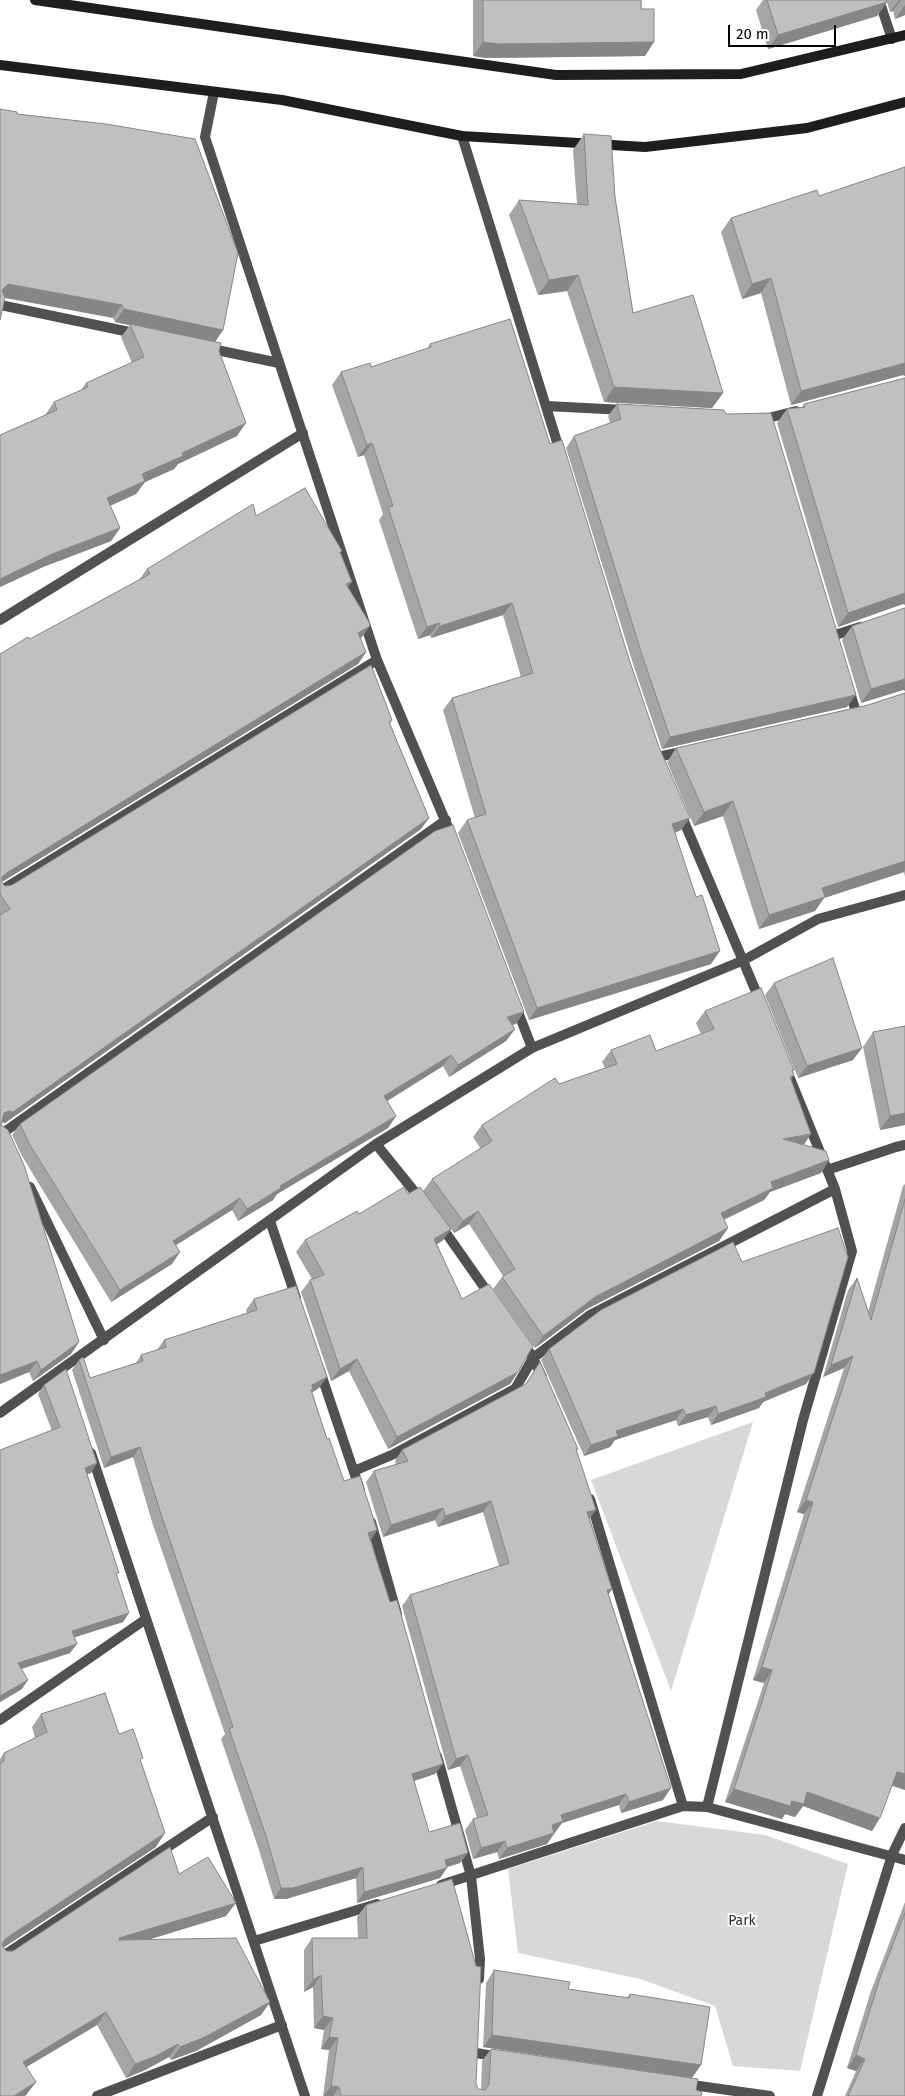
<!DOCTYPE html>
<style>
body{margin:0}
#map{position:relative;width:905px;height:2096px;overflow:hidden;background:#fff;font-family:"Fira Sans",sans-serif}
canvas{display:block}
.scale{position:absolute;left:728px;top:25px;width:108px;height:22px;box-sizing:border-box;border:2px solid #000;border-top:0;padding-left:6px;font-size:15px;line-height:18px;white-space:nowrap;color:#000;-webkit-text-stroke:4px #fff;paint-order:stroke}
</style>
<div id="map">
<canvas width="905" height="2096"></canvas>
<div class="scale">20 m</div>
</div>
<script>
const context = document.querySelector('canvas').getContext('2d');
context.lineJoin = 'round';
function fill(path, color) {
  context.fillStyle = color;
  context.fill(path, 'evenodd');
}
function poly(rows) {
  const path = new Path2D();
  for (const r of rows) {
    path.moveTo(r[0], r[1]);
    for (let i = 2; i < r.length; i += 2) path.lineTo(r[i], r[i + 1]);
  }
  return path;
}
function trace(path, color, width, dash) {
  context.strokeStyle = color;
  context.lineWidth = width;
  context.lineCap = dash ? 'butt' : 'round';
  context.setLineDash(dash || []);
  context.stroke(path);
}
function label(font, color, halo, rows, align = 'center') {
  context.font = font + ' "Fira Sans",sans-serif';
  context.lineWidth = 4;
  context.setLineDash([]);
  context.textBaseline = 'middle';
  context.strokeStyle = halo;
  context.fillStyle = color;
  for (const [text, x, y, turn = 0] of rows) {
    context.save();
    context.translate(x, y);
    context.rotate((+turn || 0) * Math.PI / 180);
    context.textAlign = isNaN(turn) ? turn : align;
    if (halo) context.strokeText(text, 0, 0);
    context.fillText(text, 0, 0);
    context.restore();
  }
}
const green = poly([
 [753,1422,671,1691,591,1480],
 [657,1821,765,1835,848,1864,800,2071,733,2066,715,2006,640,1979,518,1953,508,1869]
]);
const street = poly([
 [879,0,892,39],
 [214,92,205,137,377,660,453,839],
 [462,136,561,455],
 [0,305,139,334],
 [207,348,279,363],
 [546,406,625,410],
 [759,418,768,418,796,411],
 [0,620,303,433],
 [832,636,860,627],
 [848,686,856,712],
 [657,757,686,751],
 [680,812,760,1001],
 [0,891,377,660],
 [532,1048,744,960,818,919,905,895],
 [0,1135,446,820],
 [376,1144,422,1201],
 [827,1170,896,1147,905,1145],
 [30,1187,104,1340],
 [270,1221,296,1298],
 [439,1223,491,1297],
 [522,1341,533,1358,542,1377],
 [319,1368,360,1490],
 [0,1413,376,1144,532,1048,515,1004],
 [91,1453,305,2096],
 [354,1471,394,1454,515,1389,533,1358,590,1315,835,1189],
 [590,1499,683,1806],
 [371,1522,397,1614],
 [0,1720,146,1619],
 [437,1756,471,1876,480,1959,479,1979],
 [707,1807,803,1420,852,1251,835,1189,787,1071],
 [441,1885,683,1806,707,1807,905,1860],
 [254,1941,377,1904],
 [0,1958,213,1817],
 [476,2053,500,2057],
 [685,2084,770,2096],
 [97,2096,282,2025],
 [817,2096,892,1855,905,1828]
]);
const secondary = poly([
 [35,0,556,75,741,74,905,35],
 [0,65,282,100,462,136,645,147,807,128,905,102]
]);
const wall = poly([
 [473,0,641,0,645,56,487,58,473,56],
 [763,0,905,0,905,15,895,19,893,11,890,12,887,2,877,16,768,49,756,10],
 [17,114,223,330,215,342,219,351,237,436,178,464,174,469,145,482,136,494,110,506,120,528,111,541,43,567,0,587,0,435,45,415,54,402,81,390,86,383,132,363,121,337,130,325,115,322],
 [584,134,615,197,633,313,723,393,712,408,604,402,567,291,538,295,509,215,519,200,577,204,573,150],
 [905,167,905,376,903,375,791,405,761,293,742,299,721,232,731,218,819,196],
 [430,344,550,444,681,830,675,833,711,964,529,1020,458,833,467,820,475,818,443,710,452,698,521,677,503,615,431,638,430,635,418,639,379,520,383,514,364,455,358,457,332,385,341,372,371,367,427,349],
 [617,404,726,414,847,707,662,749,634,667,566,448,574,436,610,423,608,416],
 [804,404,903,604,838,627,777,423,787,409,802,407],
 [256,516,340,553,348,588,362,637,360,639,366,652,358,664,2,882,2,883,5,886,12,885,392,720,390,724,429,818,421,829,5,1123,2,1122,1,1125,71,1354,33,1381,29,1372,0,1384,0,654,30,639,139,580,147,569],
 [852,626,903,690,861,703,842,640],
 [905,693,905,877,904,872,824,898,815,911,759,929,723,816,694,826,667,762,676,748,868,705],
 [774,983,853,1060,798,1078,765,995],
 [705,1011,794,1070,792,1072,794,1075,791,1079,811,1134,803,1145,829,1160,821,1173,770,1192,764,1200,724,1220,728,1228,719,1241,587,1309,535,1348,493,1289,503,1276,469,1224,454,1233,451,1229,442,1241,437,1244,462,1299,518,1372,510,1384,388,1449,349,1371,331,1381,301,1292,310,1280,312,1279,296,1252,305,1240,359,1214,408,1194,423,1191,432,1179,481,1149,473,1137,482,1125,559,1084,605,1068,602,1062,611,1050,656,1051,701,1034,696,1023],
 [516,1024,512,1025,515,1029,506,1041,449,1077,443,1066,387,1101,396,1116,388,1128,277,1194,273,1200,238,1221,232,1210,176,1245,172,1264,111,1302,22,1156,12,1135,20,1124],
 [905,1026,905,1125,880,1130,863,1047,873,1032],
 [905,1184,905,1790,892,1786,872,1831,803,1806,795,1817,785,1814,782,1819,725,1802,764,1683,753,1680,804,1514,797,1512,844,1368,823,1377,848,1290,857,1278,868,1312,903,1186],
 [742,1262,806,1384,763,1402,759,1408,711,1425,708,1417,678,1426,676,1420,615,1440,610,1447,584,1456,541,1360,549,1349],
 [254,1299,319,1388,312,1392,327,1439,344,1481,377,1530,370,1541,435,1774,414,1781,429,1832,460,1863,447,1867,440,1878,357,1903,356,1878,286,1899,274,1899,258,1847,221,1739,225,1734,152,1522,133,1457,104,1468,72,1370,79,1360,90,1378,136,1363,141,1355,157,1350,164,1340,247,1313,246,1310],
 [540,1362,578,1449,577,1451,590,1519,612,1589,608,1595,663,1800,621,1813,619,1805,562,1823,547,1844,499,1859,497,1852,473,1859,465,1830,473,1819,477,1818,460,1766,448,1770,402,1606,410,1595,499,1566,483,1512,438,1527,435,1520,383,1537,366,1482,374,1471,396,1464,395,1461,402,1450,525,1385],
 [44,1385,91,1473,87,1474,117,1575,123,1622,75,1637,70,1653,21,1669,22,1689,0,1702,52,1431,38,1394],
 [41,1714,119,1734,141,1761,156,1847,4,1947,6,1951,13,1951,179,1874,226,1916,148,1940,270,2002,261,2015,196,2051,171,2060,169,2057,145,2070,126,2078,97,2025,26,2067,36,2082,26,2095,0,2096,0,1759,4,1753,35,1738,32,1727],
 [905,1902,905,2096,845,2096,856,2071,847,2068,871,1991],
 [366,1905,476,2084,478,2089,481,2090,482,2061,491,2049,696,2090,701,2096,323,2096,329,2050,321,2049,324,2030,314,2028,313,1987,304,1992,304,1950,312,1938,358,1938,357,1917],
 [494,1970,568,1989,627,1998,630,1994,692,2078,483,2047,486,1983]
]);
const shadedWall = poly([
 [899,0,901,0,893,11,890,12],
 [887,2,877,16,768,49,778,35],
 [905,5,905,15,895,19],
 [483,42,654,42,645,56,487,58,473,56],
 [578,275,567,291,538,295,549,280],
 [771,278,761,293,742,299,752,284],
 [8,284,122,305,113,318,0,297,2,290],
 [124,309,223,330,214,343,115,322],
 [905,363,905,376,903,375,791,405,801,391],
 [614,387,723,393,712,408,604,402],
 [246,423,237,436,178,464,174,469,145,482,136,494,98,511,107,498,142,474,182,453],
 [372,443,364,455,358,457,367,445],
 [120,528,111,541,43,567,0,587,0,579,52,554],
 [352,582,344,593,346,584],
 [905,593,905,605,903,604,838,627,848,613],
 [512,603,503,615,431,638,440,626],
 [439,623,430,635,418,639,427,627],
 [370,626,362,637,350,645,358,633],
 [366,652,358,664,0,883,0,879,5,874],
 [905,679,905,691,903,690,861,703,871,689],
 [856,695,847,707,662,749,670,737],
 [733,801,723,816,694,826,704,812],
 [429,818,421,829,5,1123,1,1122,4,1113],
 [690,818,681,830,664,837,672,824],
 [905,861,905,870,904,872,824,898,815,911,759,929,769,915,822,888],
 [720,951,711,964,529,1020,537,1008],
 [524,1012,516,1024,499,1029,507,1017],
 [515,1029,506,1041,449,1077,458,1065],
 [862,1048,853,1060,798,1078,807,1066],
 [451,1055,443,1066,376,1108,384,1096],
 [905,1113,905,1125,880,1130,890,1116],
 [396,1116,388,1128,277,1194,273,1200,238,1221,247,1209,280,1186],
 [811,1134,803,1146,783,1139],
 [829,1160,821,1173,770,1192,764,1200,712,1225,721,1213,771,1182],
 [240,1198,232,1210,165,1252,173,1241],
 [478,1211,469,1224,454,1233,463,1221],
 [728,1228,719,1241,587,1309,535,1348,543,1336,595,1297],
 [451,1229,442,1241,426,1251,434,1239],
 [180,1252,172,1264,111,1302,120,1290],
 [79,1342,71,1354,33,1381,41,1370],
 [853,1356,844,1368,823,1377,831,1365],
 [357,1359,349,1371,331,1381,340,1369],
 [37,1361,29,1372,0,1384,0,1375],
 [518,1372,510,1384,388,1449,397,1437],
 [814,1373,806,1384,763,1402,759,1408,711,1425,718,1414,765,1393],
 [327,1377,319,1388,311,1393,306,1399,312,1385],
 [716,1406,708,1417,678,1426,686,1415],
 [683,1409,676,1420,615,1440,610,1447,584,1456,591,1445,616,1431],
 [140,1447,133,1457,104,1468,111,1457],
 [97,1463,91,1473,79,1477,85,1468],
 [806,1500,813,1502,804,1514,797,1512],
 [491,1501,483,1512,438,1527,445,1516],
 [443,1508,435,1520,383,1537,391,1525],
 [596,1510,588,1521,587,1512],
 [377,1530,370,1541,368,1533],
 [612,1589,605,1600,607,1590],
 [129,1613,123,1622,66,1640,72,1631],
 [77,1644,70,1653,12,1672,18,1663],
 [762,1667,772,1670,764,1683,753,1680],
 [28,1680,22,1689,0,1702,0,1696],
 [468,1755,460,1766,448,1770,456,1759],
 [443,1764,435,1774,404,1784,412,1774],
 [897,1772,905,1774,905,1790,889,1784],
 [671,1788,663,1800,621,1813,629,1802],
 [734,1789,792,1801,807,1792,880,1818,872,1831,803,1806,795,1817,785,1814,782,1819,725,1802],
 [626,1794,619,1805,562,1823,555,1832,544,1836,552,1825,561,1815],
 [165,1833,156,1847,0,1950,5,1939],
 [554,1833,547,1844,499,1859,507,1848],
 [505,1841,497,1852,473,1859,481,1848],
 [468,1853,460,1863,437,1870,445,1860],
 [363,1867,356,1878,286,1899,274,1899,281,1888],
 [447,1868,440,1878,357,1903,364,1892],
 [236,1903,226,1916,110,1951,119,1938],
 [321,1975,313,1987,304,1992,313,1980],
 [270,2002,261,2015,196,2051,171,2060,180,2047],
 [106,2012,97,2025,13,2075,23,2062],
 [323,2016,333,2018,324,2030,314,2028],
 [492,2035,701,2065,692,2078,483,2047],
 [329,2037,338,2038,329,2050,321,2049],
 [178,2044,169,2057,145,2070,126,2078,135,2064],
 [856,2055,865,2059,856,2071,847,2068],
 [36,2082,26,2095,25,2096,14,2096],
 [331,2086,339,2087,333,2096,324,2096]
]);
const building = poly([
 [483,0,641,0,641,9,654,9,654,42,497,44,483,42,483,0],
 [767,0,886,0,887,2,778,35,767,0],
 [0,109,17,112,17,114,106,124,195,139,238,253,223,330,124,309,122,305,8,284,2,290,5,298,0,320,0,109],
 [584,134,611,136,615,197,633,313,693,295,723,393,614,387,578,275,549,280,519,200,588,205,584,134],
 [905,167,905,363,801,391,771,278,752,284,731,218,817,190,819,196,905,167],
 [510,319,550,444,562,440,629,659,659,747,690,818,672,824,696,897,702,895,720,951,537,1008,467,820,486,814,452,698,533,673,512,603,440,626,439,623,427,627,388,507,393,506,372,443,367,445,341,372,370,363,371,367,431,347,430,344,510,319],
 [130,324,221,343,219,351,246,423,182,453,183,456,142,474,145,481,107,498,120,528,52,554,0,579,0,435,57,410,54,402,88,387,86,383,144,357,130,324],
 [905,378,905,593,848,613,787,409,805,407,804,404,905,378],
 [617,404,724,410,726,414,771,413,856,695,670,737,642,655,574,436,621,419,617,404],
 [305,488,342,551,340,552,352,582,346,584,369,622,370,626,358,633,366,652,5,874,2,877,2,883,5,886,12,885,371,665,392,720,389,722,429,818,13,1112,9,1111,4,1113,1,1125,8,1130,24,1165,79,1342,41,1370,37,1361,0,1375,0,915,10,909,0,894,0,654,28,637,30,639,150,574,147,569,253,504,256,516,305,488],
 [905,608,905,679,871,689,852,626,905,608],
 [905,693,905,861,822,888,825,897,769,915,733,801,704,812,676,748,868,705,905,693],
 [453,825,524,1012,507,1017,515,1029,458,1065,451,1055,384,1096,396,1116,280,1186,281,1188,247,1209,240,1198,173,1241,180,1252,120,1290,30,1145,20,1124,435,831,453,825],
 [833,958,862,1048,807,1066,774,983,833,958],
 [761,988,794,1070,792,1070,794,1075,790,1077,811,1134,783,1139,826,1151,829,1160,771,1182,773,1188,721,1213,728,1228,595,1297,543,1336,502,1277,515,1269,478,1211,463,1221,432,1179,492,1141,482,1125,555,1078,559,1084,617,1064,611,1050,650,1035,656,1051,714,1029,705,1011,761,988],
 [905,1026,905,1113,890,1116,873,1032,905,1026],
 [404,1187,408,1194,420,1187,451,1229,434,1239,462,1299,489,1284,533,1346,518,1372,397,1437,357,1359,340,1369,310,1280,324,1275,305,1240,357,1211,359,1214,404,1187],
 [905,1199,905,1774,897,1772,880,1818,807,1792,804,1804,792,1801,790,1806,734,1789,772,1670,762,1667,813,1502,806,1500,853,1356,831,1365,857,1278,871,1320,905,1199],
 [838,1228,848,1257,814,1373,765,1393,766,1397,718,1414,716,1406,686,1415,683,1409,616,1431,618,1436,591,1445,549,1349,601,1310,733,1242,742,1262,838,1228],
 [296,1286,327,1377,312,1385,313,1389,311,1390,327,1439,329,1438,344,1481,360,1476,377,1530,368,1533,390,1602,397,1600,443,1764,412,1774,429,1832,460,1823,468,1853,445,1860,447,1868,364,1892,363,1867,293,1888,281,1888,266,1836,229,1729,233,1727,160,1511,140,1447,111,1457,79,1360,83,1357,90,1378,143,1361,141,1355,166,1347,164,1340,257,1310,254,1299,296,1286],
 [540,1362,578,1449,576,1449,596,1510,587,1512,612,1589,607,1590,671,1788,629,1802,626,1794,561,1815,563,1821,552,1825,554,1833,507,1848,505,1841,481,1848,473,1819,488,1815,468,1755,456,1759,410,1595,509,1563,491,1501,445,1516,443,1508,391,1525,374,1471,408,1461,402,1450,526,1384,540,1362],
 [66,1369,97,1463,85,1468,119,1573,116,1573,129,1613,72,1631,77,1644,18,1663,28,1680,0,1696,0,1450,60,1427,44,1385,66,1369],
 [105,1693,119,1734,133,1729,143,1758,140,1759,165,1833,5,1939,2,1945,6,1951,13,1951,170,1847,179,1874,208,1857,236,1903,119,1938,119,1940,236,1938,270,2002,205,2037,180,2047,178,2044,154,2057,135,2064,106,2012,23,2062,36,2082,14,2096,0,2096,0,1764,4,1761,4,1753,47,1732,41,1714,105,1693],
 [452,1879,476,1966,481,1967,476,2084,478,2089,485,2090,489,2085,491,2049,698,2079,696,2090,702,2092,701,2096,341,2096,339,2087,331,2086,338,2038,329,2037,333,2018,323,2016,321,1975,313,1980,312,1938,367,1938,366,1905,452,1879],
 [905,1913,905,2096,848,2096,865,2059,856,2055,880,1978,905,1913],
 [494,1970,570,1982,568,1989,629,1998,630,1994,710,2007,701,2065,492,2035,494,1970]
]);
const parkNames = [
 ["Park",742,1921]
];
fill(green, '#d8d8d8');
trace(street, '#515151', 10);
trace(secondary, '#1e1e1e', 10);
fill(wall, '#a5a5a5');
fill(shadedWall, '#868686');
fill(building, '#c0c0c0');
trace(building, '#868686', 1);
label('14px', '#2f2f2f', '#fff', parkNames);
</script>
